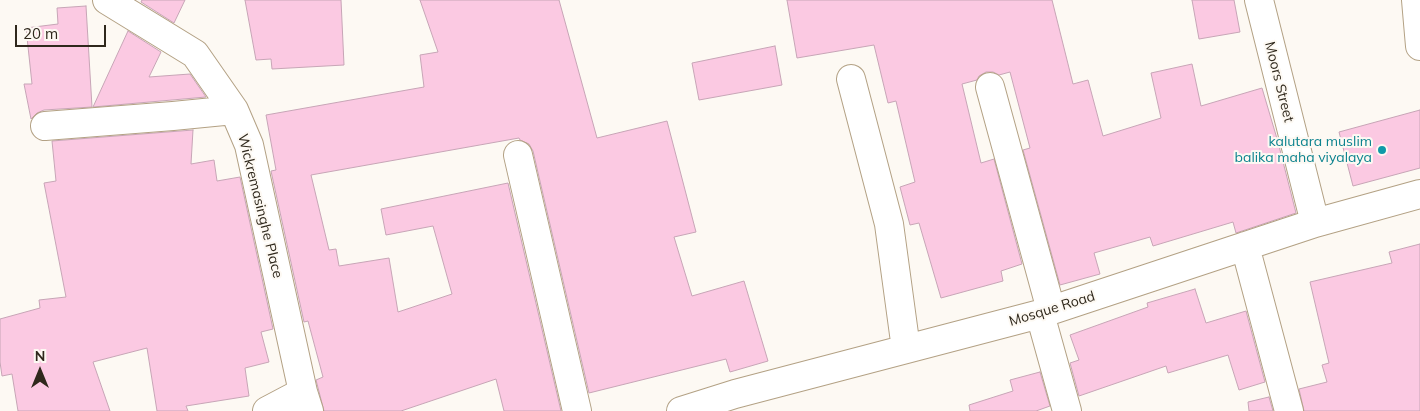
<!DOCTYPE html>
<style>
body{margin:0}
#map{position:relative;width:1420px;height:411px;overflow:hidden;background:#fdf9f3;font-family:Mulish,sans-serif}
canvas{display:block}
.north{position:absolute;left:15px;top:346px;width:50px;height:50px;-webkit-text-stroke:4px #fdf9f3;paint-order:stroke;rotate:0deg;font-size:14px;font-weight:700;line-height:20px;text-align:center;color:#2f281c}
.north::after{content:'';display:block;margin:auto;width:18px;height:22px;background:#2f281c;clip-path:polygon(50% 0,100% 100%,50% 72%,0 100%)}
.scale{position:absolute;left:15px;top:25px;width:91px;height:22px;box-sizing:border-box;border:2px solid #2f281c;border-top:0;padding-left:6px;font-size:15px;line-height:18px;white-space:nowrap;color:#2f281c;-webkit-text-stroke:4px #fdf9f3;paint-order:stroke}
</style>
<div id="map">
<canvas width="1420" height="411"></canvas>
<div class="north">N</div>
<div class="scale">20 m</div>
</div>
<script>
const context = document.querySelector('canvas').getContext('2d');
context.lineJoin = 'round';
function fill(path, color) {
  context.fillStyle = color;
  context.fill(path, 'evenodd');
}
function poly(rows) {
  const path = new Path2D();
  for (const r of rows) {
    path.moveTo(r[0], r[1]);
    for (let i = 2; i < r.length; i += 2) path.lineTo(r[i], r[i + 1]);
  }
  return path;
}
function trace(path, color, width, dash) {
  context.strokeStyle = color;
  context.lineWidth = width;
  context.lineCap = dash ? 'butt' : 'round';
  context.setLineDash(dash || []);
  context.stroke(path);
}
function label(font, color, halo, rows, align = 'center') {
  context.font = font + ' Mulish,sans-serif';
  context.lineWidth = 4;
  context.setLineDash([]);
  context.textBaseline = 'middle';
  context.strokeStyle = halo;
  context.fillStyle = color;
  for (const [text, x, y, turn = 0] of rows) {
    context.save();
    context.translate(x, y);
    context.rotate((+turn || 0) * Math.PI / 180);
    context.textAlign = isNaN(turn) ? turn : align;
    if (halo) context.strokeText(text, 0, 0);
    context.fillText(text, 0, 0);
    context.restore();
  }
}
const building = poly([
 [142,0,185,0,174,23,141,2,142,0],
 [245,0,341,0,344,65,272,69,271,59,256,60,245,0],
 [420,0,559,0,597,138,667,121,696,232,674,237,692,296,744,281,768,361,730,372,726,359,589,393,533,151,529,144,520,140,519,138,311,175,329,250,336,249,339,266,389,258,398,312,452,294,433,226,386,235,381,209,508,183,561,411,504,411,496,379,401,411,324,411,316,380,323,377,308,321,304,322,271,171,276,170,266,115,424,87,420,55,438,52,420,0],
 [787,0,1052,0,1073,84,1088,80,1103,136,1161,118,1151,73,1192,64,1201,106,1262,88,1278,142,1296,213,1236,233,1233,222,1153,246,1150,237,1094,253,1100,274,1060,285,1023,150,1030,148,1010,72,999,75,993,72,986,72,979,76,977,80,962,84,981,163,994,159,1022,264,1001,271,1003,281,941,298,919,223,910,225,900,187,915,182,896,101,888,103,874,45,797,58,787,0],
 [1192,0,1234,0,1240,32,1199,39,1192,0],
 [86,6,92,107,44,110,37,113,31,119,24,84,32,84,26,28,58,24,57,8,86,6],
 [128,31,161,52,149,77,190,74,206,97,93,107,128,31],
 [775,46,782,85,699,100,692,63,775,46],
 [1420,110,1420,168,1353,186,1339,132,1420,110],
 [193,130,191,164,214,160,217,181,240,177,273,329,261,332,269,362,245,368,249,396,186,406,188,411,157,411,147,348,93,362,110,411,18,411,12,374,2,376,0,362,0,319,40,308,39,300,66,297,44,183,56,181,52,141,193,130],
 [1420,244,1420,411,1304,411,1299,389,1327,382,1322,365,1329,363,1310,282,1392,263,1389,252,1420,244],
 [1195,289,1206,323,1246,311,1265,382,1239,390,1228,355,1168,373,1166,366,1079,396,1070,363,1079,360,1070,335,1148,307,1147,303,1195,289],
 [1040,372,1050,406,1036,411,970,411,969,405,1013,391,1010,380,1040,372],
 [1269,397,1273,411,1249,411,1248,402,1269,397]
]);
const minor = poly([
 [107,0,195,54,234,110,249,145,303,392,309,411],
 [1259,0,1315,223],
 [1416,0,1420,46],
 [851,79,889,224,906,349],
 [990,87,1051,310],
 [45,126,173,116,234,110],
 [518,155,577,411],
 [1245,246,1289,411],
 [1040,314,1067,411],
 [267,411,303,392],
 [681,411,735,394,1040,314,1315,223,1420,194]
]);
const markers = [
 [1382,150,5,"#0f9aa8"]
];
const streetNames = [
 ["Moors Street",1279,82,76],
 ["Wickremasinghe Place",260,206,76],
 ["Mosque Road",1052,309,-17]
];
const cultureNames = [
 ["kalutara muslim",1372,142],
 ["balika maha viyalaya",1372,158]
];
fill(building, '#fbc9e2');
trace(building, '#c7a5b6', 1);
trace(minor, '#b3a184', 30);
trace(minor, '#fff', 28);
for (const [x, y, r, color] of markers) {
  const dot = new Path2D();
  dot.arc(x, y, r, 0, 2 * Math.PI);
  context.fillStyle = color;
  context.fill(dot);
  trace(dot, '#fdf9f3', 2);
}
label('14px', '#2f281c', '#fdf9f3', streetNames);
label('14px', '#0d838f', '#fdf9f3', cultureNames, 'right');
</script>
